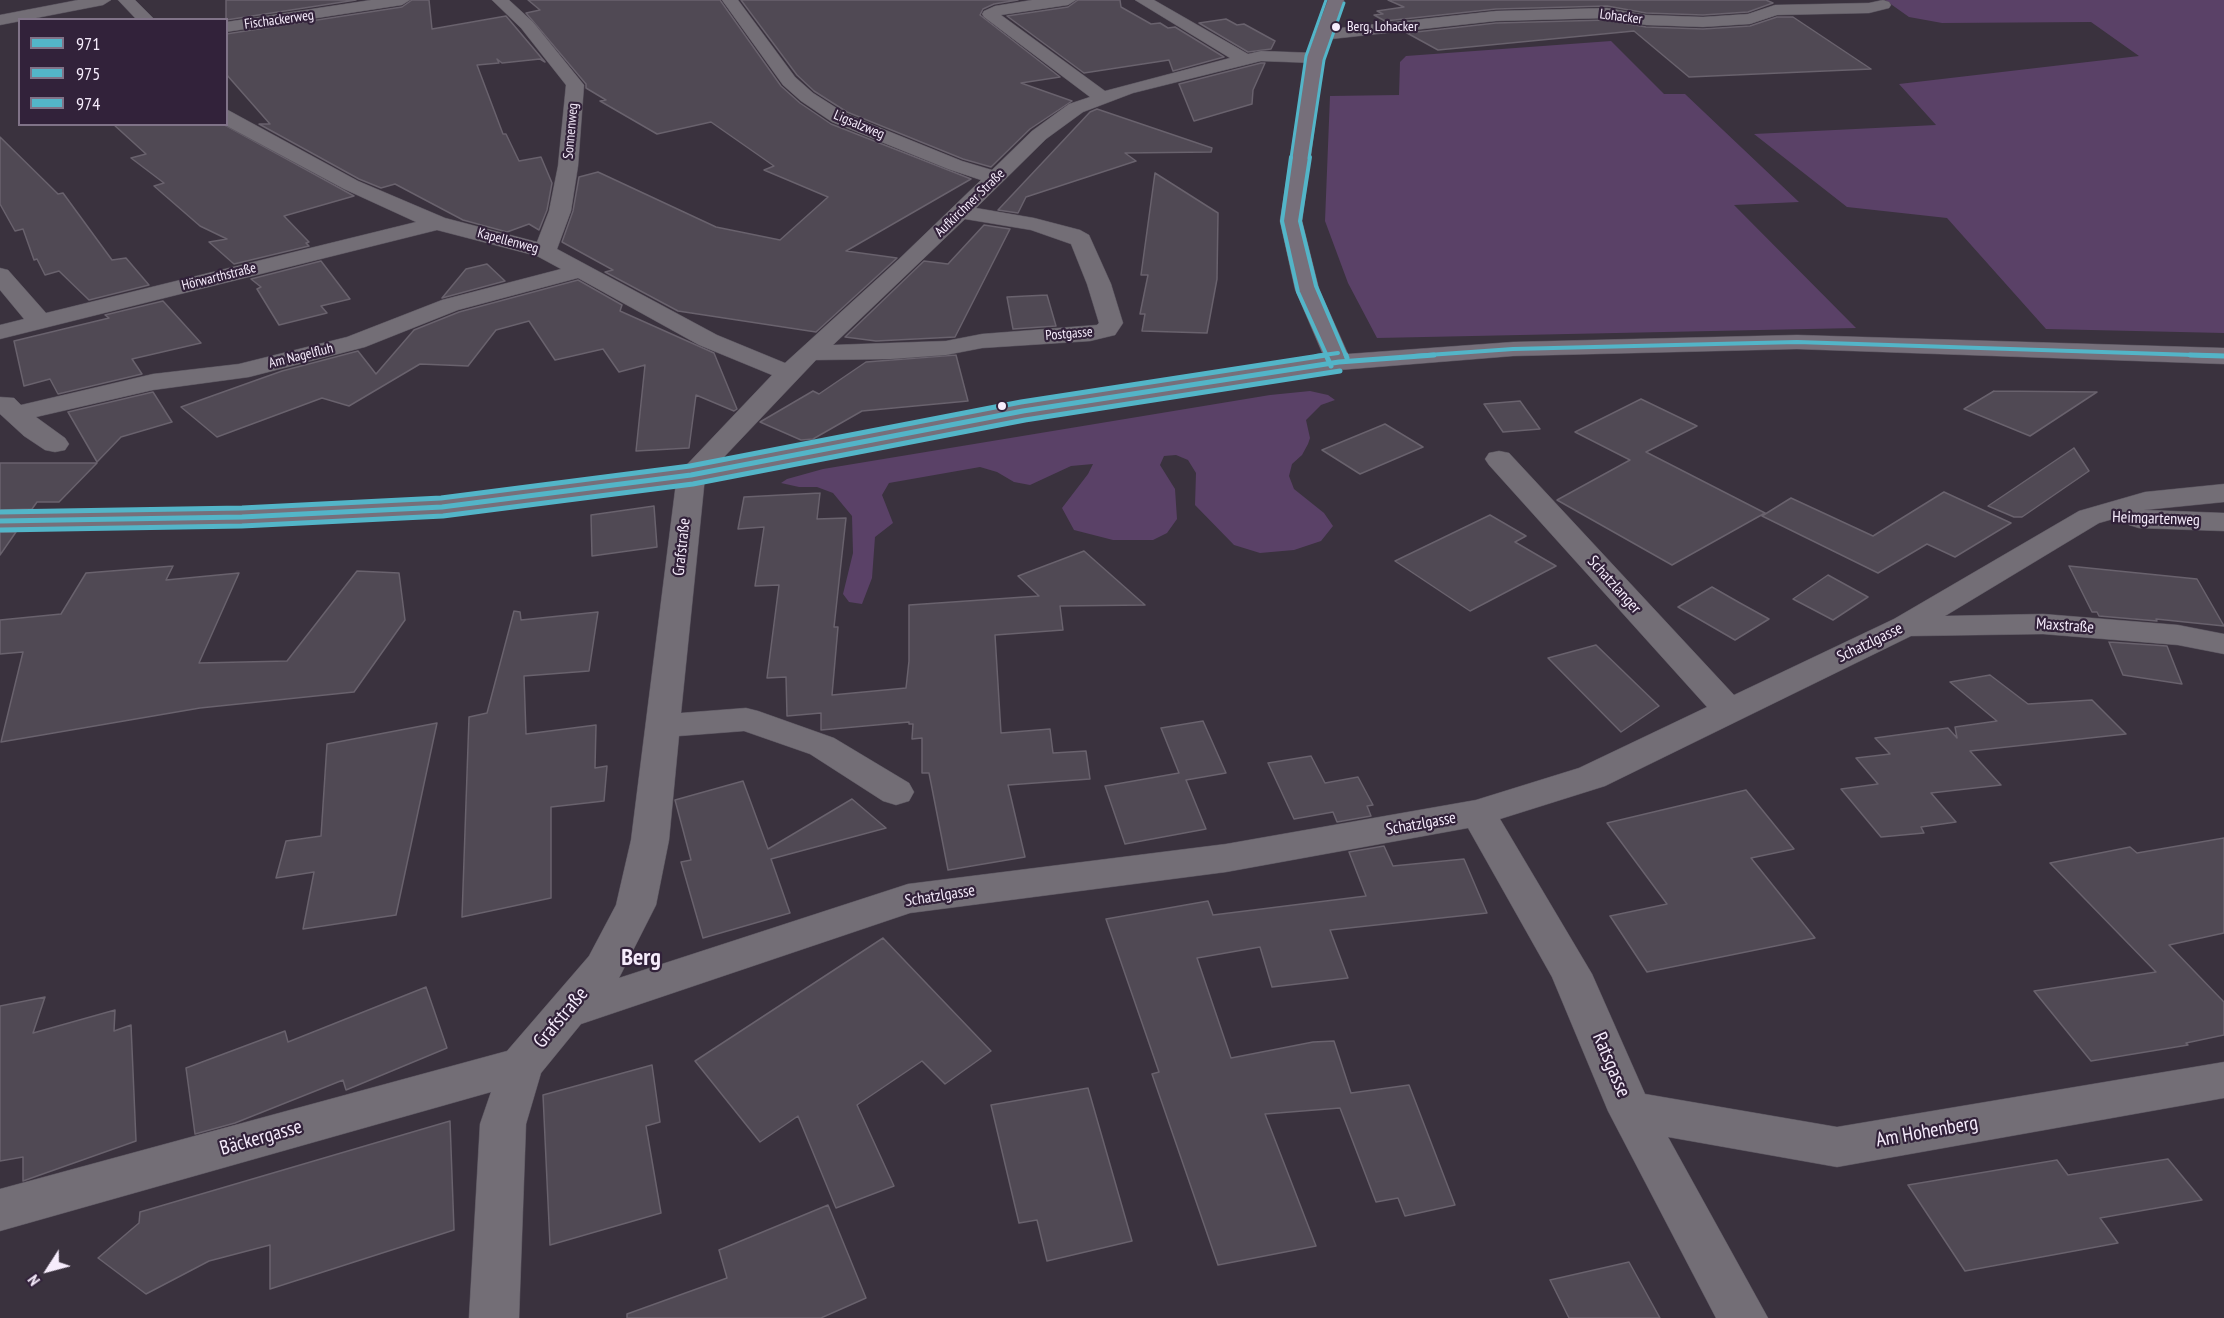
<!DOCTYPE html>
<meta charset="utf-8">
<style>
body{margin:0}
#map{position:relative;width:2224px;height:1318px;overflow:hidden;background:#3a323e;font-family:"PT Sans Narrow",sans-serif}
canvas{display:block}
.legend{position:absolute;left:18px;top:18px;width:210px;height:108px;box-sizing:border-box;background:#32223a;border:2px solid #807388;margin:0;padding:8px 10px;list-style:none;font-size:18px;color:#f6ecfc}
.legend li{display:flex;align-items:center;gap:12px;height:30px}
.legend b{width:30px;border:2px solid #807388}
.north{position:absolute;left:18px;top:1240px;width:60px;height:60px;-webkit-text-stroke:4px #32223a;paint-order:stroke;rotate:234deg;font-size:16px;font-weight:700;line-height:24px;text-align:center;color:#f6ecfc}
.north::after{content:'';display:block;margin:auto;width:21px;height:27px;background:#f6ecfc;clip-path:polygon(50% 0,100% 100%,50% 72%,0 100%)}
</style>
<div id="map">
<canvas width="2224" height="1318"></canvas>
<ul class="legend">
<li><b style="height:8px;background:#53b5c8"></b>971</li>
<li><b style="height:8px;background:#53b5c8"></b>975</li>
<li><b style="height:8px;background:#53b5c8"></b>974</li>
</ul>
<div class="north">N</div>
</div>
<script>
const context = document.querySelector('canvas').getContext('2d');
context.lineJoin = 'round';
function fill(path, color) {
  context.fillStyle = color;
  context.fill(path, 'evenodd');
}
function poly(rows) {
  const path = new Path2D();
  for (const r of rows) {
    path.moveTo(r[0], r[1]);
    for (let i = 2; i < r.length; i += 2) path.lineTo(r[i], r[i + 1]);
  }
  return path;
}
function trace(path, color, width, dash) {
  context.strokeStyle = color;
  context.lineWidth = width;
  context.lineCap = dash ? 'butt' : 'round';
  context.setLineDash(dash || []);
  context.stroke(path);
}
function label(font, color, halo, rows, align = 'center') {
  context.font = font + ' "PT Sans Narrow",sans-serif';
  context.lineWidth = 4.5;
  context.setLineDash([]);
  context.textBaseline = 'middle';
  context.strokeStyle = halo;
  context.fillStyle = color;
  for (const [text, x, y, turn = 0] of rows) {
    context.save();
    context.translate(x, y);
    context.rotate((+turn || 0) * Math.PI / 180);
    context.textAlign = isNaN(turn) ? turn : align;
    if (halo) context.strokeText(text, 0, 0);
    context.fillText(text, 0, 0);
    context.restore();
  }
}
const green = poly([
 [1885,0,2224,0,2224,333,2046,329,1947,218,1847,207,1754,134,1936,125,1899,84,2139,56,2091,22,1942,23,1909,17],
 [1611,41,1664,94,1685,94,1799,202,1734,205,1856,328,1377,338,1348,283,1325,221,1330,96,1399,95,1400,62,1406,56],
 [1310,391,1328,395,1335,400,1321,405,1306,420,1310,438,1308,444,1302,455,1292,464,1289,476,1294,489,1324,513,1333,526,1321,541,1294,550,1260,553,1234,545,1195,505,1196,473,1188,460,1176,455,1164,456,1160,465,1175,489,1177,519,1167,533,1153,540,1113,540,1074,530,1062,508,1088,474,1093,464,1071,466,1030,485,1014,482,997,472,980,467,889,483,882,495,893,523,875,537,872,578,862,604,849,602,843,594,853,553,852,516,833,493,817,487,799,487,781,483,787,479,823,469,1270,395]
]);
const building = poly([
 [226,0,356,0,226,20,226,0],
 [412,0,429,0,432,29,506,16,545,62,540,59,502,63,497,59,499,63,477,65,503,134,506,134,519,161,541,157,552,183,547,210,539,230,529,224,507,232,463,220,395,184,381,188,359,179,259,124,270,124,226,74,226,34,402,7,412,0],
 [528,0,720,0,781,86,800,103,831,124,971,179,846,251,897,258,816,332,678,311,605,272,613,270,562,242,573,211,579,177,598,172,716,227,780,240,828,197,764,170,774,166,711,122,657,134,600,101,606,100,586,88,586,84,526,13,540,10,528,0],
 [741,0,1018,0,994,4,983,9,980,15,1060,77,1021,83,1072,101,1030,129,991,167,963,159,847,112,814,91,797,75,741,0],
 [1078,0,1120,0,1121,7,1151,24,1160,23,1168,28,1175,27,1224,57,1173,71,1169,60,1084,73,1007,16,1068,7,1078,0],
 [1388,0,1766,0,1773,3,1748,12,1703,15,1646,13,1607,6,1496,9,1385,21,1374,15,1383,14,1377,11,1404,7,1388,0],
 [1777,17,1793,17,1871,69,1689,77,1634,31,1438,50,1407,33,1496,23,1607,20,1646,27,1703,29,1750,26,1777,17],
 [1226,19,1237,25,1244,24,1275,41,1271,49,1248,52,1199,23,1226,19],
 [1261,63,1265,63,1253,90,1252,104,1194,121,1179,84,1261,63],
 [1097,109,1212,148,1211,152,1125,153,1136,161,1026,197,1018,213,998,210,1090,112,1097,109],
 [113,124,223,124,354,196,284,216,309,242,306,243,309,246,234,264,209,242,227,239,200,226,154,186,164,183,131,158,146,154,113,124],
 [0,137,58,194,63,193,112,260,126,258,149,285,89,300,59,271,45,275,37,259,34,260,23,229,15,231,0,204,0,137],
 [1155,173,1218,213,1217,279,1207,333,1142,331,1145,314,1140,314,1148,275,1141,275,1155,173],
 [984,225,1010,229,955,337,876,341,845,337,924,261,948,264,984,225],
 [321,261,350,299,321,306,327,313,279,325,257,289,261,287,251,279,321,261],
 [487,264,505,281,442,298,466,269,487,264],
 [578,280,622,305,620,311,714,353,737,409,734,411,696,395,689,448,636,451,645,365,619,372,603,349,555,360,529,321,496,330,468,366,420,364,349,406,322,398,217,437,181,407,282,371,358,351,376,374,414,330,459,312,578,280],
 [1047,295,1056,326,1013,329,1007,297,1047,295],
 [163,301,201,343,132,359,142,374,58,394,50,379,24,386,14,341,109,318,105,315,163,301],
 [956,355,968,401,862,411,813,439,801,440,760,422,813,391,819,394,866,362,956,355],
 [1994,391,2097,392,2030,436,1964,409,1994,391],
 [153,392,172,422,121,437,97,462,68,412,153,392],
 [1641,399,1697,426,1646,452,1765,513,1672,565,1557,500,1630,460,1575,432,1641,399],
 [1520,401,1540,429,1503,432,1484,404,1520,401],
 [1385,424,1423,447,1360,474,1322,450,1385,424],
 [2074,448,2089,471,2022,517,2014,517,1988,506,2074,448],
 [0,463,97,463,59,502,37,502,32,509,0,510,0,463],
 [1944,492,2011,523,1955,557,1927,544,1878,573,1762,516,1791,498,1873,536,1944,492],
 [820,493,817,519,846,518,834,627,838,627,832,695,906,688,909,661,909,605,1039,596,1018,576,1084,551,1145,605,1060,606,1063,630,995,635,1001,733,1050,729,1053,753,1086,751,1090,779,1008,785,1025,857,948,870,929,773,922,773,922,738,912,739,913,724,909,724,909,722,821,730,821,713,787,716,786,677,767,678,779,585,755,586,764,527,738,529,744,497,820,493],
 [654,506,657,547,592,556,591,515,654,506],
 [1490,515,1526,536,1515,542,1556,566,1470,611,1395,561,1490,515],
 [0,532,16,532,0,555,0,532],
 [173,566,166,580,239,573,199,663,287,661,357,571,399,573,405,620,354,692,200,708,1,742,23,652,0,654,0,620,61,614,86,573,173,566],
 [2069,566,2197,579,2224,626,2156,619,2157,621,2099,616,2097,612,2092,612,2069,566],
 [1828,575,1868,597,1833,620,1793,599,1828,575],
 [1712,587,1740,603,1769,619,1735,640,1678,607,1712,587],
 [514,611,520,612,521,620,598,612,589,671,524,676,526,734,596,725,595,768,607,766,604,801,551,807,551,898,462,917,469,717,487,713,514,611],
 [2109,642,2167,646,2182,684,2123,675,2109,642],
 [1596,645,1659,706,1621,732,1548,658,1596,645],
 [1990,675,2028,704,2092,700,2126,734,1970,751,2001,785,1931,793,1956,822,1921,827,1924,833,1881,837,1841,789,1878,784,1856,758,1890,754,1875,738,1948,728,1957,738,1955,727,1997,721,1950,682,1990,675],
 [1203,721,1226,773,1186,780,1206,829,1125,844,1105,786,1179,773,1161,728,1203,721],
 [437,723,396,915,303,929,314,872,276,878,286,841,321,836,327,744,437,723],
 [1311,756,1325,783,1358,777,1373,805,1367,806,1371,816,1337,822,1333,812,1294,819,1268,763,1311,756],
 [743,781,768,849,852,799,886,828,771,859,790,913,703,938,681,862,691,860,675,800,743,781],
 [1746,790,1794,849,1751,858,1815,938,1647,972,1610,916,1667,904,1607,823,1746,790],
 [2224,838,2224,933,2169,945,2224,1002,2224,1035,2186,1043,2188,1045,2091,1061,2034,991,2156,972,2050,863,2130,847,2137,853,2224,838],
 [1384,846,1393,866,1464,859,1487,913,1330,930,1348,978,1272,987,1260,947,1197,958,1231,1058,1313,1042,1334,1041,1351,1093,1409,1085,1455,1205,1405,1216,1398,1198,1376,1202,1340,1108,1265,1114,1316,1246,1218,1265,1152,1074,1159,1072,1106,919,1208,901,1213,915,1366,896,1349,852,1384,846],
 [883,938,991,1051,945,1084,922,1061,857,1105,894,1186,836,1208,798,1116,760,1142,695,1061,883,938],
 [426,987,447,1048,346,1090,343,1080,235,1123,195,1134,186,1068,285,1031,288,1042,426,987],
 [45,997,33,1033,115,1010,114,1031,131,1025,136,1141,23,1181,23,1157,0,1161,0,1006,45,997],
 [652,1065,660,1122,646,1126,661,1213,550,1245,543,1095,652,1065],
 [1088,1088,1132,1241,1047,1261,1037,1220,1019,1223,991,1105,1088,1088],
 [450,1121,454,1230,270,1289,270,1245,209,1261,146,1294,98,1258,139,1223,140,1212,450,1121],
 [2168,1159,2202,1200,2100,1218,2118,1243,1965,1271,1908,1185,2057,1160,2068,1175,2168,1159],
 [828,1205,866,1298,821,1318,627,1318,627,1314,727,1278,719,1250,828,1205],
 [1629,1262,1660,1318,1569,1318,1550,1280,1629,1262]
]);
const minor = poly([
 [78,0,111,0,103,5,0,25,0,15,78,0],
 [118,0,135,0,155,20,137,20,118,0],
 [371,0,410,0,402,5,226,32,226,22,371,0],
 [492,0,509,0,533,22,584,85,578,166,571,211,557,249,717,335,785,363,898,260,981,180,948,169,832,122,801,101,783,85,722,0,738,0,795,77,813,93,846,114,962,161,992,170,1032,131,1069,104,1090,97,984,17,982,14,984,11,995,6,1032,0,1076,0,1068,5,1001,15,1105,91,1230,58,1135,0,1154,0,1248,54,1261,51,1315,53,1321,54,1324,58,1321,62,1315,63,1261,61,1133,93,1083,112,1046,139,976,208,1034,218,1080,230,1089,235,1111,284,1123,323,1115,335,1090,341,982,348,946,355,891,359,816,360,705,477,681,713,746,708,758,711,834,738,909,783,914,792,909,801,896,805,883,801,810,754,744,731,679,736,669,840,656,905,619,978,908,884,1226,844,1476,800,1579,768,1707,707,1489,465,1485,459,1489,453,1499,451,1509,453,1734,695,1894,619,2079,511,2145,492,2224,484,2224,502,2144,510,2224,513,2224,531,2139,528,2129,525,2124,519,2127,515,2099,523,1945,616,2043,614,2178,625,2224,634,2224,654,2178,645,2043,634,1911,636,1605,786,1500,819,1592,974,1645,1094,1837,1127,2224,1062,2224,1098,1837,1167,1668,1137,1768,1318,1716,1318,1608,1111,1552,977,1468,828,1226,872,910,913,581,1024,541,1073,526,1124,519,1318,469,1318,480,1124,491,1092,0,1231,0,1189,507,1051,589,956,616,905,631,840,677,475,772,375,699,345,578,278,458,310,365,347,249,377,153,390,36,417,65,438,69,444,65,450,55,452,45,450,24,436,0,414,0,397,14,398,21,405,153,374,239,364,347,337,442,300,561,269,537,256,437,230,0,339,0,325,24,319,0,290,0,268,8,270,46,313,416,222,344,189,225,125,226,109,358,181,445,218,537,242,549,211,558,166,566,85,521,28,492,0],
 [965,219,1031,230,1071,244,1087,284,1099,323,1097,325,982,334,946,341,833,345,965,219],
 [1883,0,1889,2,1891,5,1889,8,1869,13,1777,15,1750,24,1703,27,1646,25,1607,18,1496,21,1322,40,1314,35,1322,30,1496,11,1607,8,1646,15,1703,17,1748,14,1775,5,1869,3,1883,0]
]);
const secondary = poly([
 [1328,0,1344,0,1324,58,1302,221,1319,289,1348,354,1513,342,1797,335,2224,348,2224,364,1797,349,1513,356,1339,370,1023,419,691,483,442,516,242,526,0,530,0,512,242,508,442,498,691,467,1023,403,1324,357,1295,289,1280,221,1306,58,1328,0]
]);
const bus1Far1 = poly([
 [1414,356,1513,349,1797,342,2224,356]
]);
const bus1 = poly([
 [2190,355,2224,356],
 [0,521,242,517,442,507,691,475,1023,411,1339,362,1434,355]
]);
const bus2Far2 = poly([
 [1291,158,1306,56,1326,0]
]);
const bus2Far1 = poly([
 [1291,157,1282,221,1298,292,1327,356]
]);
const bus2 = poly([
 [1326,355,1331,366],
 [0,530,242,526,443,516,693,484,1025,420,1340,371]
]);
const bus3Far2 = poly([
 [1309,158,1324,60,1344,3]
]);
const bus3Far1 = poly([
 [1310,157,1300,221,1316,286,1346,356],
 [1316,356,1338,353]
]);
const bus3 = poly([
 [1346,355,1347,358],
 [0,512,242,508,441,498,690,466,1021,402,1326,355]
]);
const markers = [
 [1336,27,5,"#f6ecfc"],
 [1002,406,5,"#f6ecfc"]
];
const farStreetnames = [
 ["Lohacker",1621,17,7],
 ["Fischackerweg",279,20,-8],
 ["Ligsalzweg",859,125,23],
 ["Sonnenweg",571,131,-85],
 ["Aufkirchner Straße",970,203,-44],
 ["Kapellenweg",508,241,15],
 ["Hörwarthstraße",219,277,-14],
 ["Postgasse",1069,334,-5],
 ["Am Nagelfluh",301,356,-14]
];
const busNames = [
 ["Berg, Lohacker",1347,27]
];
const streetNames = [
 ["Heimgartenweg",2156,519,2],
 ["Grafstraße",682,547,-84],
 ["Schatzlanger",1614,585,48],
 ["Maxstraße",2065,626,4],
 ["Schatzlgasse",1870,643,-26],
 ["Schatzlgasse",1421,824,-10],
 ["Schatzlgasse",940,896,-9]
];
const nearStreetnames = [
 ["Grafstraße",561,1018,-50],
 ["Ratsgasse",1611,1065,67],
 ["Am Hohenberg",1927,1132,-10],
 ["Bäckergasse",261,1138,-16]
];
const nearQuarternames = [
 ["Berg",641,958]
];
fill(green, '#5a4167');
fill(building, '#504954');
trace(building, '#69626d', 1.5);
trace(minor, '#57515c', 1);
trace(secondary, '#57515c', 1);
fill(minor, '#736e76');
fill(secondary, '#766f7a');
trace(bus1Far1, '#53b5c8', 4);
trace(bus1, '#53b5c8', 5);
trace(bus2Far2, '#53b5c8', 3);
trace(bus2Far1, '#53b5c8', 4);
trace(bus2, '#53b5c8', 5);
trace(bus3Far2, '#53b5c8', 3);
trace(bus3Far1, '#53b5c8', 4);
trace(bus3, '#53b5c8', 5);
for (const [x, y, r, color] of markers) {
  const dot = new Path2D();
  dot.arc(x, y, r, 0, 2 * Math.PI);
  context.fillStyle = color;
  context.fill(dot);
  trace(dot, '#32223a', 2);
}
label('14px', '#f6ecfc', '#32223a', farStreetnames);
label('14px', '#f6ecfc', '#32223a', busNames, 'left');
label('16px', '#f6ecfc', '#32223a', streetNames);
label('20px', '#f6ecfc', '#32223a', nearStreetnames);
label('bold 24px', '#f6ecfc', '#32223a', nearQuarternames);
</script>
